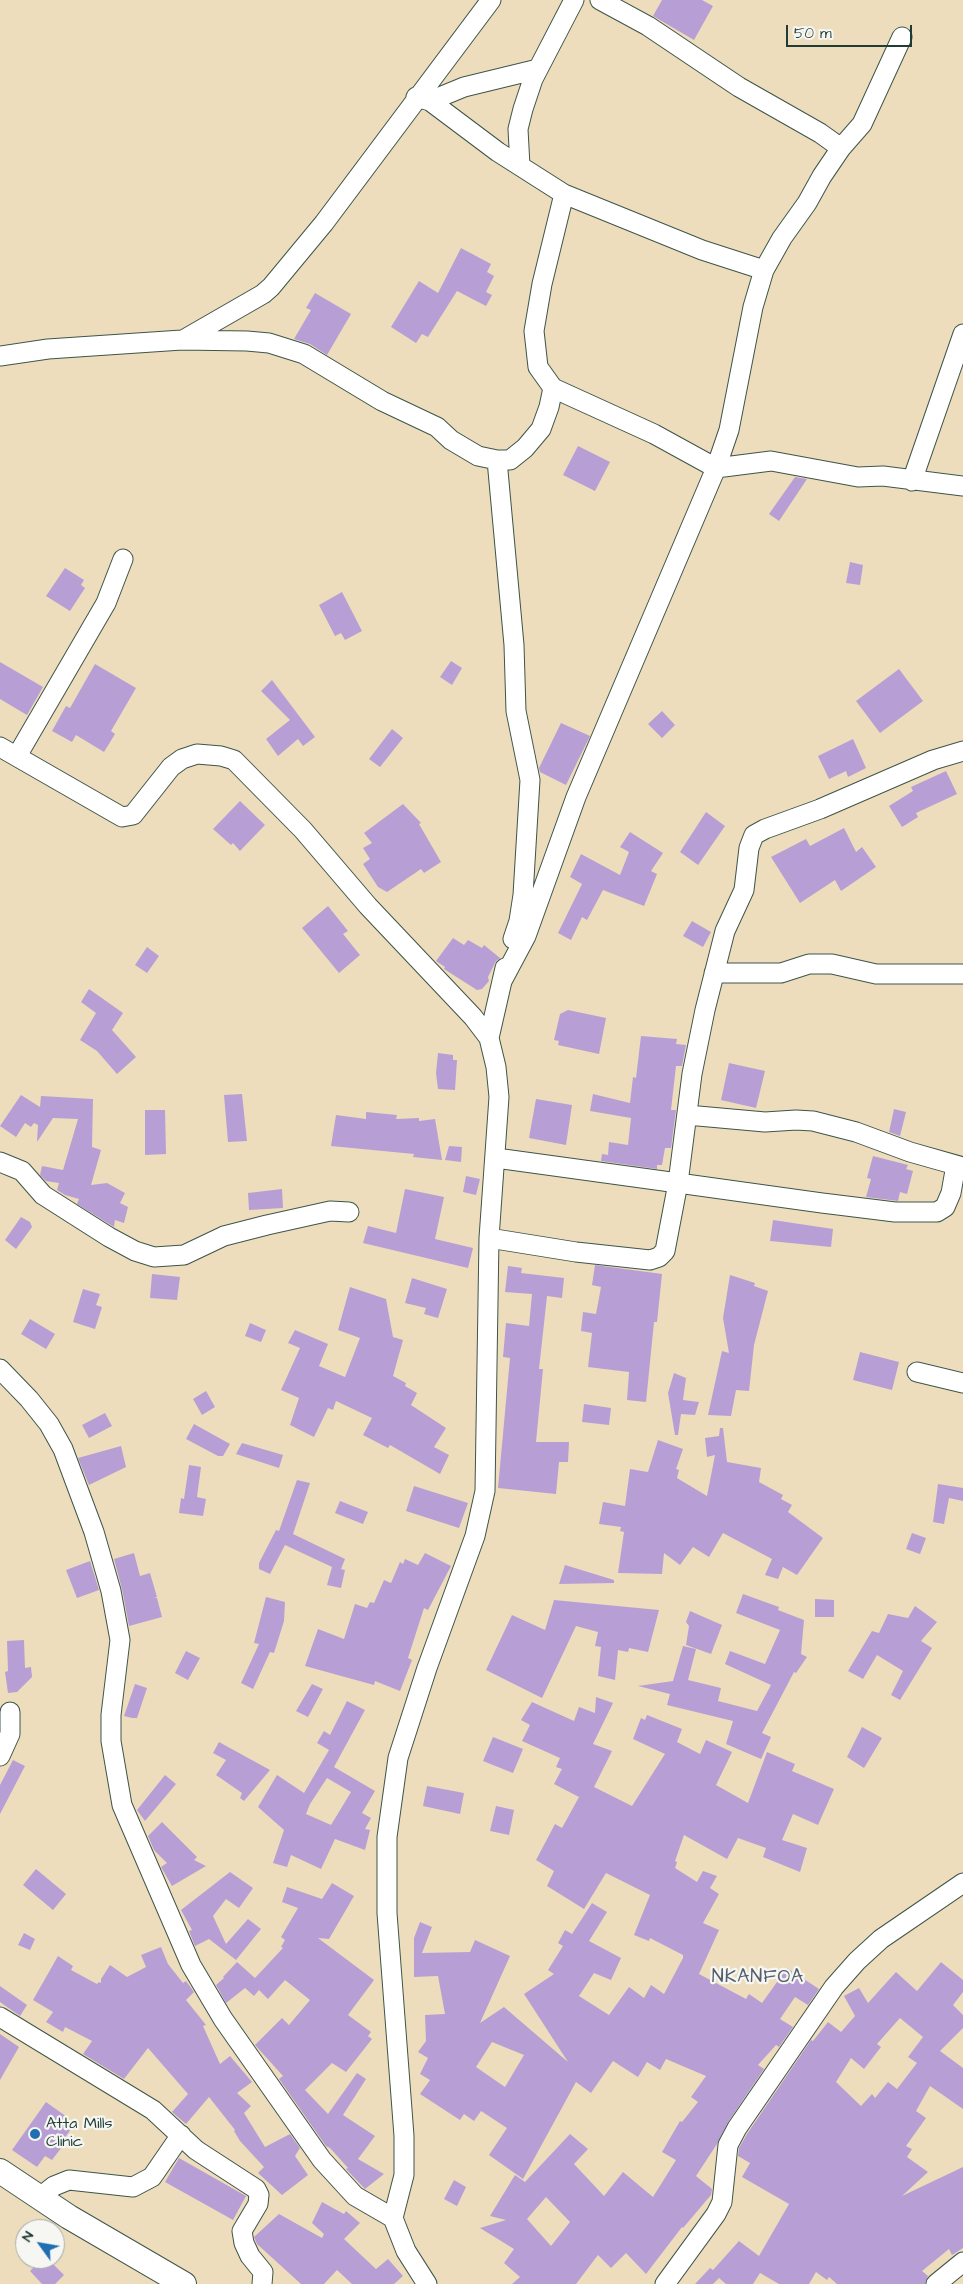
<!DOCTYPE html>
<style>
body{margin:0}
#map{position:relative;width:963px;height:2284px;overflow:hidden;background:#edddbc;font-family:"Architects Daughter",sans-serif}
canvas{display:block}
.north{position:absolute;left:15px;top:2219px;width:50px;height:50px;box-sizing:border-box;background:#f6f6f2;border:1px solid #a0aca6;border-radius:50%;rotate:302deg;font-size:14px;font-weight:700;line-height:20px;text-align:center;color:#1f3d34}
.north::after{content:'';display:block;margin:auto;width:18px;height:22px;background:#1f6fb2;clip-path:polygon(50% 0,100% 100%,50% 72%,0 100%)}
.scale{position:absolute;left:786px;top:25px;width:126px;height:22px;box-sizing:border-box;border:2px solid #1f3d34;border-top:0;padding-left:6px;font-size:15px;line-height:18px;white-space:nowrap;color:#1f3d34;-webkit-text-stroke:4px #f6f6f2;paint-order:stroke}
</style>
<div id="map">
<canvas width="963" height="2284"></canvas>
<div class="north">N</div>
<div class="scale">50 m</div>
</div>
<script>
const context = document.querySelector('canvas').getContext('2d');
context.lineJoin = 'round';
function fill(path, color) {
  context.fillStyle = color;
  context.fill(path, 'evenodd');
}
function poly(rows) {
  const path = new Path2D();
  for (const r of rows) {
    path.moveTo(r[0], r[1]);
    for (let i = 2; i < r.length; i += 2) path.lineTo(r[i], r[i + 1]);
  }
  return path;
}
function trace(path, color, width, dash) {
  context.strokeStyle = color;
  context.lineWidth = width;
  context.lineCap = dash ? 'butt' : 'round';
  context.setLineDash(dash || []);
  context.stroke(path);
}
function label(font, color, halo, rows, align = 'center') {
  context.font = font + ' "Architects Daughter",sans-serif';
  context.lineWidth = 4.5;
  context.setLineDash([]);
  context.textBaseline = 'middle';
  context.strokeStyle = halo;
  context.fillStyle = color;
  for (const [text, x, y, turn = 0] of rows) {
    context.save();
    context.translate(x, y);
    context.rotate((+turn || 0) * Math.PI / 180);
    context.textAlign = isNaN(turn) ? turn : align;
    if (halo) context.strokeText(text, 0, 0);
    context.fillText(text, 0, 0);
    context.restore();
  }
}
const building = poly([
 [662,0,702,0,713,6,694,40,653,16],
 [461,248,491,264,487,272,494,276,486,292,492,295,486,306,457,291,428,337,422,334,416,343,391,327,419,281,438,293],
 [315,293,351,314,327,355,310,344,294,339,311,310,306,308],
 [578,446,610,462,595,491,563,475],
 [795,477,807,479,779,521,769,514],
 [850,562,863,565,860,585,846,583],
 [65,568,84,580,81,585,85,588,70,611,46,596],
 [342,592,362,631,345,640,341,633,335,636,319,605],
 [451,661,462,668,452,685,440,677],
 [0,662,43,687,27,715,0,699],
 [95,664,136,688,111,731,115,734,104,752,76,735,72,742,52,731,66,706,70,708],
 [899,669,923,701,880,733,856,701],
 [272,680,315,737,303,746,298,739,278,756,266,739,290,720,261,691],
 [662,711,675,725,662,738,648,724],
 [561,723,590,736,566,785,540,772,539,768],
 [392,729,403,738,380,767,369,759],
 [853,739,866,768,848,777,846,771,829,779,818,756],
 [946,771,957,794,916,813,918,817,902,827,889,806,913,791,911,787],
 [240,801,265,825,240,851,233,843,231,845,213,829],
 [403,804,421,823,419,824,441,862,424,873,421,869,387,892,378,887,363,864,370,859,363,848,372,843,364,833],
 [706,812,725,826,698,865,680,852],
 [844,828,856,852,862,847,876,867,841,891,835,880,800,903,771,857,806,839,810,846],
 [630,832,663,853,651,871,657,874,644,906,603,890,587,920,582,917,571,940,558,933,582,884,570,877,581,854,620,875,629,852,620,847],
 [328,906,348,931,343,934,360,955,339,973,302,928],
 [692,921,711,932,703,947,683,936],
 [453,938,464,945,468,940,482,948,484,945,500,958,496,961,488,977,489,981,482,989,477,990,444,969,445,967,436,961],
 [147,947,159,956,147,973,135,965],
 [89,989,123,1013,112,1030,136,1057,117,1074,97,1051,80,1040,96,1013,81,1002],
 [568,1010,606,1018,599,1054,558,1045,559,1041,554,1040,560,1014],
 [641,1036,677,1039,676,1044,686,1045,682,1066,676,1066,671,1110,676,1110,671,1148,665,1148,662,1165,657,1165,657,1169,601,1161,602,1154,608,1155,609,1142,628,1145,631,1118,590,1111,593,1094,630,1103,633,1077,636,1078],
 [438,1053,453,1055,453,1060,457,1060,455,1090,438,1089,436,1073],
 [729,1063,765,1071,756,1108,721,1100],
 [242,1094,247,1141,228,1142,224,1095],
 [21,1095,40,1107,41,1096,93,1099,92,1147,101,1150,91,1185,107,1183,125,1193,120,1203,128,1207,124,1223,115,1220,114,1227,77,1204,79,1199,65,1195,57,1190,59,1183,46,1181,40,1175,42,1166,63,1170,78,1119,53,1118,37,1142,38,1125,34,1123,31,1127,25,1123,16,1137,0,1126],
 [536,1099,572,1105,566,1145,529,1138],
 [894,1109,906,1112,900,1136,889,1132],
 [145,1110,165,1110,166,1154,145,1155],
 [366,1112,397,1115,396,1119,419,1118,419,1121,435,1119,442,1160,413,1157,414,1154,331,1146,336,1115,366,1119],
 [449,1146,462,1147,461,1162,445,1160],
 [873,1156,908,1165,906,1169,913,1171,907,1194,900,1192,898,1201,866,1197,871,1179,867,1178],
 [466,1176,480,1179,476,1195,463,1192],
 [282,1189,283,1208,249,1210,248,1193],
 [405,1189,444,1197,435,1239,473,1248,468,1268,363,1243,368,1226,396,1233],
 [21,1217,30,1222,32,1227,16,1249,5,1240],
 [773,1220,833,1229,831,1247,770,1241],
 [595,1265,662,1274,657,1322,654,1322,646,1402,627,1400,629,1372,588,1367,592,1333,581,1331,583,1312,596,1314,601,1287,592,1285],
 [508,1266,522,1268,521,1273,564,1278,562,1298,547,1296,539,1369,543,1369,536,1442,569,1442,568,1462,559,1462,556,1494,498,1488,510,1358,503,1357,506,1323,529,1326,532,1294,505,1292],
 [152,1274,180,1277,177,1300,150,1298],
 [730,1275,755,1283,754,1286,768,1291,754,1345,749,1391,736,1390,731,1416,708,1415,722,1351,729,1353,723,1318],
 [412,1278,447,1289,438,1318,424,1314,426,1308,405,1303],
 [350,1287,386,1299,393,1337,403,1340,393,1376,406,1383,405,1386,417,1393,411,1405,446,1428,434,1447,449,1455,440,1474,390,1445,388,1448,363,1435,372,1418,336,1401,333,1410,328,1408,314,1437,290,1425,299,1398,281,1390,300,1348,288,1343,295,1330,328,1344,319,1366,345,1377,360,1338,338,1330],
 [83,1289,100,1294,96,1305,102,1307,95,1329,73,1322],
 [30,1319,55,1334,46,1349,21,1334],
 [250,1323,266,1330,261,1342,245,1336],
 [860,1352,899,1362,892,1390,853,1380],
 [674,1373,686,1378,683,1400,699,1402,695,1415,681,1414,678,1435,675,1435,668,1393],
 [206,1391,215,1407,202,1415,193,1399],
 [584,1404,611,1408,609,1425,582,1422],
 [105,1413,112,1426,89,1438,82,1425],
 [194,1424,230,1444,223,1456,218,1456,186,1439],
 [720,1428,723,1428,727,1462,761,1468,759,1482,783,1495,781,1499,792,1505,788,1512,823,1538,797,1575,783,1567,778,1579,765,1575,772,1559,723,1533,709,1557,693,1547,680,1565,664,1553,662,1574,618,1573,624,1532,620,1531,621,1527,599,1524,603,1502,625,1506,630,1469,648,1472,658,1440,683,1449,676,1469,679,1470,677,1478,707,1496,715,1455,707,1457,705,1438,719,1436],
 [242,1443,283,1455,279,1468,236,1454],
 [121,1446,126,1467,89,1485,78,1458],
 [189,1465,201,1467,197,1497,206,1499,203,1516,179,1513,181,1498,184,1499],
 [297,1480,310,1483,293,1534,345,1559,341,1569,345,1570,341,1588,327,1585,332,1567,285,1545,270,1574,259,1569,259,1563,276,1530,279,1531],
 [938,1484,963,1488,963,1501,949,1498,944,1524,933,1522],
 [414,1486,468,1503,459,1528,406,1511],
 [340,1501,368,1512,363,1524,335,1513],
 [912,1533,926,1538,920,1554,906,1549],
 [134,1553,140,1576,150,1573,157,1597,154,1597,157,1598,162,1617,129,1626,122,1589,114,1559],
 [425,1553,451,1566,428,1610,424,1608,408,1658,412,1660,400,1691,375,1681,374,1685,305,1666,318,1629,344,1639,355,1604,367,1608,370,1602,374,1603,384,1580,391,1583,400,1562,403,1564,405,1559,418,1565],
 [90,1561,99,1590,77,1598,66,1570],
 [565,1565,614,1580,614,1583,559,1584],
 [743,1594,779,1607,778,1610,804,1620,801,1654,807,1657,796,1673,794,1672,762,1733,771,1737,761,1759,726,1744,733,1721,667,1705,670,1694,638,1686,673,1681,683,1646,696,1649,688,1680,721,1688,718,1701,757,1711,771,1685,725,1664,730,1651,765,1664,780,1630,736,1613],
 [266,1597,285,1602,284,1621,274,1653,270,1652,253,1689,241,1683,259,1644,254,1643],
 [815,1599,834,1600,834,1617,815,1617],
 [554,1600,659,1610,648,1652,629,1648,628,1652,618,1650,615,1680,598,1676,601,1647,595,1646,598,1632,576,1626,542,1698,486,1670,512,1615,545,1630],
 [915,1606,937,1622,921,1641,932,1648,900,1700,891,1695,903,1671,877,1655,863,1679,848,1671,872,1631,879,1633,888,1614,908,1618],
 [690,1611,722,1625,711,1654,686,1645,689,1626,686,1622],
 [24,1640,25,1668,31,1667,32,1677,17,1692,8,1693,5,1672,8,1671,7,1641],
 [186,1651,200,1658,188,1680,175,1673],
 [135,1684,147,1688,137,1718,132,1718,124,1716],
 [312,1684,323,1689,308,1717,296,1711],
 [596,1697,613,1703,593,1744,612,1751,594,1787,632,1806,665,1754,633,1739,641,1718,645,1720,647,1715,682,1729,677,1742,700,1754,706,1740,732,1752,716,1785,748,1803,767,1752,795,1764,792,1771,834,1789,818,1825,793,1814,782,1840,807,1848,800,1872,763,1857,766,1848,738,1838,727,1859,684,1835,675,1861,677,1862,675,1868,697,1882,703,1871,717,1876,710,1888,719,1894,703,1923,719,1930,699,1974,746,1999,749,1994,762,2003,787,1968,819,1989,808,2005,795,1997,780,2019,793,2027,779,2047,776,2045,758,2065,764,2069,728,2122,717,2144,696,2176,712,2189,711,2195,683,2228,682,2227,646,2274,626,2253,611,2268,598,2255,576,2284,512,2284,520,2277,504,2263,514,2249,480,2228,506,2220,490,2216,515,2175,525,2182,570,2134,588,2149,574,2164,604,2196,623,2172,653,2197,676,2160,662,2152,680,2121,682,2122,698,2102,691,2097,706,2076,666,2059,660,2070,647,2062,638,2077,613,2061,591,2093,576,2082,523,2179,489,2155,507,2128,481,2111,474,2121,464,2114,460,2120,420,2094,430,2080,420,2074,428,2058,418,2052,426,2041,425,2015,445,2014,438,1976,414,1977,414,1938,420,1922,432,1927,422,1953,470,1952,475,1940,510,1956,480,2023,504,2007,568,2062,524,1994,554,1974,548,1970,563,1946,558,1943,565,1930,572,1934,592,1903,607,1912,589,1941,621,1958,611,1980,594,1973,579,1996,609,2015,629,1987,644,1998,651,1985,664,1994,683,1958,683,1955,650,1938,649,1941,634,1935,650,1895,606,1873,584,1909,547,1886,554,1871,536,1860,555,1824,562,1828,579,1797,554,1784,562,1769,556,1767,560,1758,522,1741,530,1725,521,1720,532,1702,574,1721,579,1707,595,1713],
 [492,2042,524,2055,505,2087,476,2067],
 [546,2197,570,2222,551,2246,527,2219],
 [347,1701,365,1710,334,1767,375,1791,362,1813,371,1818,365,1829,370,1830,365,1850,335,1839,321,1869,291,1855,287,1867,273,1863,284,1830,258,1807,277,1775,304,1793,329,1750,317,1743,324,1731,330,1735],
 [327,1778,351,1792,331,1825,306,1814,310,1804],
 [862,1727,882,1738,864,1768,847,1757],
 [493,1737,523,1749,513,1773,483,1761],
 [219,1742,270,1770,244,1801,240,1798,242,1793,216,1775,226,1760,213,1753],
 [13,1760,25,1766,0,1814,0,1785],
 [165,1775,176,1784,145,1821,137,1810],
 [427,1786,464,1793,460,1814,423,1806],
 [496,1806,514,1810,509,1835,490,1831],
 [162,1822,197,1857,194,1860,206,1866,172,1886,161,1867,167,1863,154,1850,148,1836],
 [36,1869,66,1894,53,1910,23,1885],
 [230,1872,253,1888,239,1908,226,1899,213,1916,226,1944,248,1919,261,1929,236,1960,209,1939,195,1946,189,1931,192,1930,181,1910],
 [332,1883,354,1896,329,1939,318,1938,374,1980,348,2015,371,2032,368,2036,372,2039,346,2072,332,2063,305,2090,328,2114,357,2073,366,2079,343,2115,375,2136,358,2159,384,2174,365,2189,346,2169,348,2168,330,2148,326,2146,279,2079,283,2076,255,2045,282,2018,289,2025,310,2000,285,1980,268,1999,259,1990,254,1996,245,1988,226,2003,216,1985,224,1978,223,1977,237,1962,255,1978,283,1948,281,1947,285,1940,281,1937,298,1908,282,1902,287,1887,322,1899],
 [24,1933,35,1939,30,1950,18,1945],
 [161,1947,168,1964,183,1983,186,1981,194,1992,186,2000,206,2025,203,2026,220,2064,230,2056,252,2082,237,2093,251,2106,244,2113,265,2147,290,2134,300,2148,295,2156,308,2175,282,2195,258,2173,264,2167,240,2141,234,2131,235,2130,209,2097,186,2124,172,2112,188,2094,148,2048,124,2079,83,2054,92,2041,65,2027,63,2032,46,2022,53,2012,33,2000,58,1956,73,1966,71,1970,97,1984,99,1982,101,1983,101,1979,110,1965,127,1977,146,1967,141,1955],
 [941,1962,963,1980,963,1992,953,2005,963,2015,963,2028,940,2051,963,2068,963,2109,930,2086,916,2111,926,2118,906,2146,912,2149,907,2157,928,2172,902,2196,963,2167,963,2248,952,2255,949,2249,922,2271,928,2276,925,2284,837,2284,829,2277,827,2280,816,2272,809,2284,779,2284,760,2273,753,2284,726,2284,719,2278,713,2284,695,2284,710,2268,713,2270,739,2241,759,2256,789,2204,742,2177,750,2163,738,2156,739,2148,747,2134,811,2040,813,2041,828,2022,841,2032,855,2016,844,1996,859,1988,868,2003,896,1972,917,1991],
 [900,2018,923,2037,908,2057,917,2063,897,2089,888,2082,875,2098,872,2094,861,2106,836,2082,851,2058,864,2069,881,2047,877,2044],
 [0,1986,27,2005,20,2016,0,2002],
 [0,2034,19,2047,0,2080],
 [46,2102,67,2117,63,2123,71,2129,62,2142,65,2143,52,2160,45,2156,37,2167,12,2150],
 [179,2158,246,2196,233,2220,165,2182],
 [454,2180,466,2187,457,2206,444,2199],
 [322,2202,344,2214,346,2211,360,2223,344,2239,376,2269,388,2259,403,2276,394,2284,352,2284,337,2270,324,2284,301,2284,257,2244,254,2237,279,2214,322,2238,324,2234,312,2223],
 [42,2259,48,2259,64,2275,55,2284,42,2284,30,2271]
]);
const minor = poly([
 [416,97,430,101,498,152,564,194,542,284,534,331,538,367,553,388,654,434,716,468,576,797,526,936,502,981],
 [430,101,464,87,538,69],
 [841,148,862,124,902,37],
 [520,166,518,129,523,109,533,79,574,0],
 [564,194,702,250,764,270,782,238,807,203,822,176,841,148,820,133,739,87,648,26,600,0],
 [764,270,753,307,729,430,716,468,771,461,858,477,883,476,963,486],
 [183,340,263,294,271,287,324,223,491,0],
 [0,356,48,349,182,340,247,341,269,343,304,354,382,401,437,427,451,440,478,456,497,460,514,645,516,711,530,780,523,895,519,921,513,939],
 [497,460,510,460,525,448,541,429,549,407,553,388],
 [912,481,963,334],
 [0,747,122,817,133,815,171,767,182,759,197,754,221,756,234,760,303,830,368,906,473,1017,489,1038,496,1067,499,1097,489,1238,485,1491,475,1536,427,1668,398,1758,387,1837,387,1913,404,2136,404,2175,393,2218,406,2251,427,2284],
 [17,756,106,603,123,559],
 [714,973,781,973,809,964,832,964,876,974,963,974],
 [489,1038,505,968],
 [687,1115,765,1122,796,1120,813,1121,856,1132,910,1152,963,1167],
 [0,1162,22,1171,43,1195,109,1237,135,1251,154,1257,184,1255,224,1236,267,1225,330,1211,349,1212],
 [956,1165,951,1193,945,1207,937,1212,895,1212,822,1203,678,1183,692,1074,705,1010,725,931,744,890,749,848,754,835,765,829,820,809,933,760,963,751],
 [489,1238,576,1252,650,1260,659,1257,665,1251,678,1183,496,1158],
 [0,1369,29,1399,49,1424,63,1449,94,1532,111,1591,120,1640,111,1715,111,1741,122,1805,191,1965,223,2019,322,2160,355,2196,393,2218],
 [917,1372,963,1383],
 [0,1756,10,1734,10,1712],
 [0,2017,153,2110,196,2150,256,2189,259,2195,258,2204,242,2231,244,2243,250,2256,263,2272,262,2284],
 [40,2197,54,2186,69,2180,133,2187,152,2177,181,2135],
 [665,2284,716,2214,722,2202,728,2145,737,2128,834,1987,857,1961,881,1939,963,1883],
 [936,2284,963,2262]
]);
const tertiary = poly([
 [0,2171,69,2217,184,2284]
]);
const markers = [
 [35,2134,6,"#1f6fb2"]
];
const poiNames = [
 ["Atta Mills",46,2125],
 ["Clinic",46,2143]
];
const quarterNames = [
 ["NKANFOA",758,1978]
];
fill(building, '#b79fd5');
trace(minor, '#3e5548', 21);
trace(tertiary, '#3e5548', 26);
trace(minor, '#fff', 19);
trace(tertiary, '#fff', 24);
for (const [x, y, r, color] of markers) {
  const dot = new Path2D();
  dot.arc(x, y, r, 0, 2 * Math.PI);
  context.fillStyle = color;
  context.fill(dot);
  trace(dot, '#f6f6f2', 2);
}
label('16px', '#1f3d34', '#f6f6f2', poiNames, 'left');
context.letterSpacing = '1px';
label('19px', '#545f6c', '#f6f6f2', quarterNames);
context.letterSpacing = '0px';
</script>
